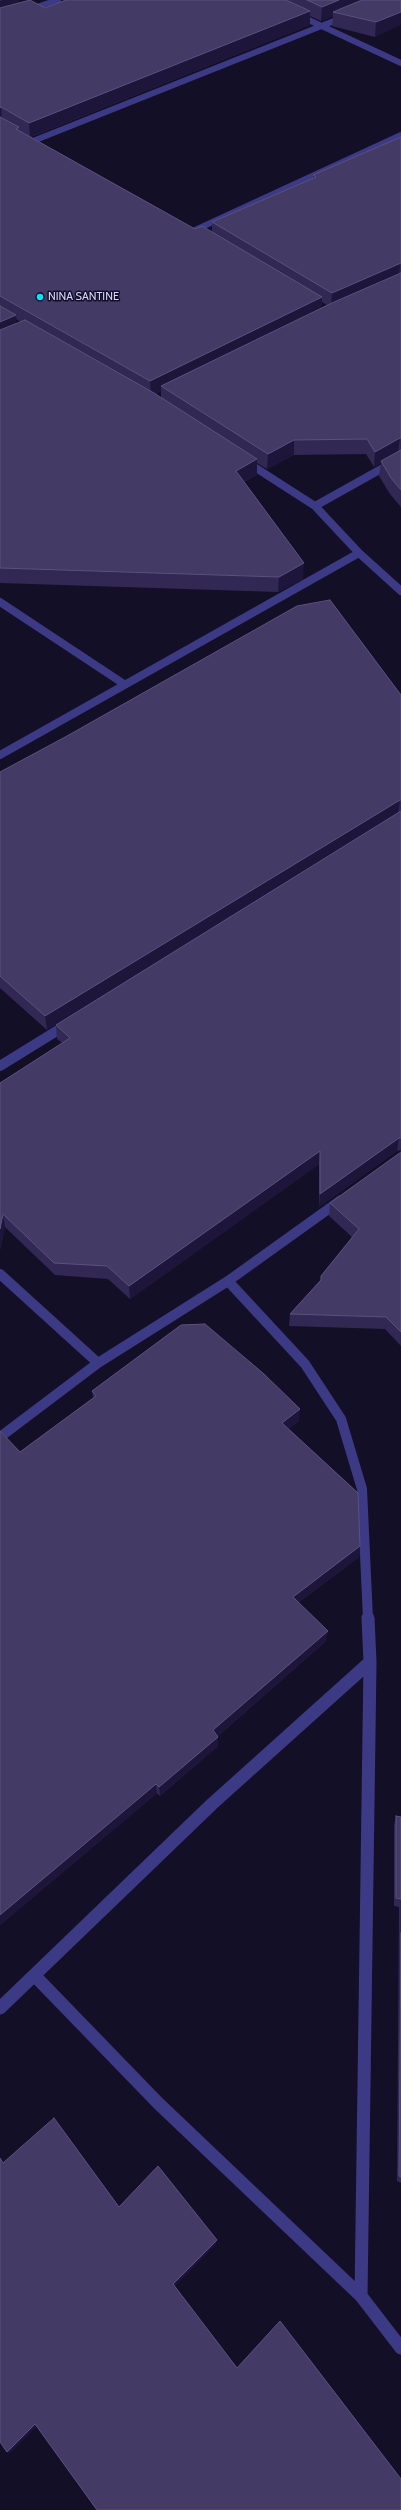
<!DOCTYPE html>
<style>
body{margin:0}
canvas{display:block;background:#130f26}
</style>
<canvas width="401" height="2510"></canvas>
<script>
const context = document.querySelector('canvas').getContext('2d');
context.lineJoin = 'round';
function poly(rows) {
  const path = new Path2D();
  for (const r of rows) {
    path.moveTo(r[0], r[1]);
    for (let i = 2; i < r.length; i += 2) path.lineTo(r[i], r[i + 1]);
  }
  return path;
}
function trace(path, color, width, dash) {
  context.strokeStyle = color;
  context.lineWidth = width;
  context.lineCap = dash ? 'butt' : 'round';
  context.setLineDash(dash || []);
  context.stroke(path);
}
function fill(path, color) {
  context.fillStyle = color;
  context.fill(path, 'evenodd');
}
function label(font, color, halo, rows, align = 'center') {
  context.font = font + ' Cabin,sans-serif';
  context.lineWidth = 3;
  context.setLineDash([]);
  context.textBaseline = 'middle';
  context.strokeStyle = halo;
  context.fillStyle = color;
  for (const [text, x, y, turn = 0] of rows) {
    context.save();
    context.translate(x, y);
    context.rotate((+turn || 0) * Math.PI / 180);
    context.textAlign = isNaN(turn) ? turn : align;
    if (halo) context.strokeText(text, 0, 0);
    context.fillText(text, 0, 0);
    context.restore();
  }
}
const streetFar3 = poly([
 [28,10,58,0],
 [298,15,401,63],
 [28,143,344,17],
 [193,231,401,135]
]);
const streetFar2 = poly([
 [245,461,315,506,359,553,401,591],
 [315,506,401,458],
 [0,602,124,684],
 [0,755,359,553]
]);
const streetFar1 = poly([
 [0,1066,68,1024],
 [0,1274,98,1363],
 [228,1281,305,1364,341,1419,362,1489,368,1619],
 [0,1437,98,1363,228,1281,341,1200]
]);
const street = poly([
 [368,1618,370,1662,361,2296,401,2348],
 [35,1976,158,2103,361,2296],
 [0,2008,212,1804,370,1662]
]);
const wall = poly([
 [0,0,19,0,19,3,45,8,66,0,401,0,375,37,332,26,333,16,321,21,310,16,310,25,31,137,195,229,212,232,212,222,313,178,313,175,401,137,401,507,390,494,379,476,381,463,374,467,366,454,294,455,267,469,257,463,257,475,244,482,303,579,278,592,0,583],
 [322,302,327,305,322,308],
 [16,319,21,322,16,324],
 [161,391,161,398,155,394],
 [401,695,401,1150,397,1151,319,1207,319,1164,130,1299,108,1279,55,1275,5,1227,0,1250,0,1083,62,1043,57,1039,56,1025,279,887,47,1030,0,988,0,772],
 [401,1152,401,1346,385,1329,289,1326,290,1314,321,1280,321,1276,352,1237,329,1216,330,1203],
 [92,1391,299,1421,288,1429,360,1546,359,1557,299,1602,326,1641,218,1736,218,1746,160,1796,157,1793,0,1925,0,1431,20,1452,93,1398],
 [396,1816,401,1817,401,2183,397,2181,399,1907,394,1906,394,1825]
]);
const shadedWall = poly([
 [3,0,19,0,19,9,0,16,0,1],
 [339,0,375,0,333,12,333,16,321,21,322,7],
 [310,11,310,25,30,137,29,123],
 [401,12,401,25,375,37,376,22],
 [1,107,2,122,0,123,0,108],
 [400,263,399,278,331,308,332,293],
 [322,297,322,313,161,386,161,391,151,396,150,381],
 [16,315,17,330,0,338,0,322],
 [400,438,398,453,381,461,381,463,374,467,375,452],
 [294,440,294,455,267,469,268,454],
 [257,459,257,475,236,486,236,471],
 [304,563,303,579,278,592,279,577],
 [400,800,398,814,47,1030,45,1016],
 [399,1138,397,1151,319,1207,320,1194],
 [320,1151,319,1164,130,1299,129,1286],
 [3,1214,5,1227,0,1250,0,1229],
 [300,1409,299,1421,281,1435,282,1423],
 [360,1546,359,1557,292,1607,293,1597],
 [328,1631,326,1641,213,1740,213,1730],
 [218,1737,218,1746,160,1796,159,1787],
 [156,1784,157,1793,0,1925,0,1915],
 [217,2240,216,2244,173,2288,173,2284],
 [35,2424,37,2426,10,2453,7,2452]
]);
const building = poly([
 [30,0,45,8,66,0,286,0,310,11,29,123,1,107,0,108,0,8,30,0],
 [307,0,339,0,322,7,307,0],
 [362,0,401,0,401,12,376,22,333,12,362,0],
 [0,117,19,127,16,129,195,229,202,226,322,297,150,381,0,296,0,117],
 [401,137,401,263,332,293,212,222,316,177,313,175,401,137],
 [401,273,401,438,400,438,375,452,367,439,294,440,268,454,161,386,334,302,401,273],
 [0,306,16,315,0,322,0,306],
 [25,320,154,393,257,459,236,471,304,563,279,577,0,568,0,330,25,320],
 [401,450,401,490,391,478,381,461,401,450],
 [330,600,401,695,401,800,400,800,45,1016,0,976,0,772,67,736,297,606,330,600],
 [401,811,401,1138,399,1138,320,1194,320,1151,129,1286,107,1266,54,1263,3,1214,0,1229,0,1083,70,1038,56,1025,401,811],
 [401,1152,401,1332,386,1317,290,1314,321,1280,321,1276,359,1229,330,1203,401,1152],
 [205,1324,264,1374,300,1409,282,1423,358,1493,360,1546,293,1597,328,1631,213,1730,218,1737,159,1787,156,1784,0,1915,0,1431,20,1452,96,1396,92,1391,181,1325,205,1324],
 [396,1816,401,1817,401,1899,396,1898,396,1816],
 [401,1933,401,2177,399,2176,401,1933],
 [54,2118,119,2207,158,2166,217,2240,173,2284,237,2368,280,2321,401,2479,401,2510,97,2510,35,2424,7,2452,0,2442,0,2158,3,2163,54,2118]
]);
const markers = [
 [40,297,4,"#00e5ff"]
];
const farPoinames = [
 ["NINA SANTINE",48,297]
];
trace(streetFar3, '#3d3a85', 6);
trace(streetFar2, '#3d3a85', 8);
trace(streetFar1, '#3d3a85', 10);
trace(street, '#3d3a85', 13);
fill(wall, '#312854');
fill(shadedWall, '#1d163a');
fill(building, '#433a66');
trace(building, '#5a527e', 1);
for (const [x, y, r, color] of markers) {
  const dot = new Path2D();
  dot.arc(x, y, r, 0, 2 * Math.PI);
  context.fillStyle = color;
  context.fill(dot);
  trace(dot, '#130f26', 1.5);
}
label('11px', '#d9d4ff', '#130f26', farPoinames, 'left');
</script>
